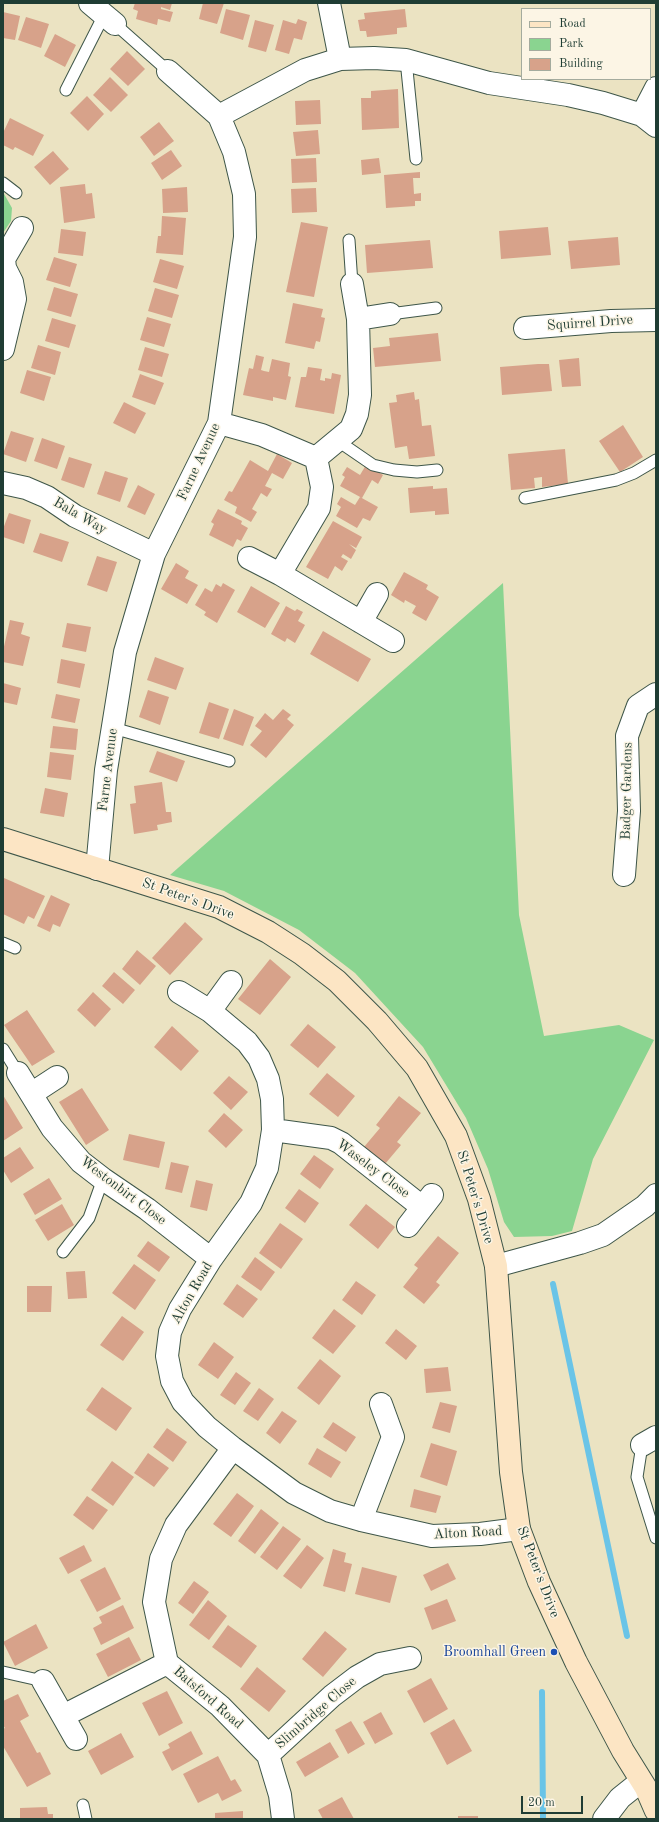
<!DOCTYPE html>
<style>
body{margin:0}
#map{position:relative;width:659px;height:1822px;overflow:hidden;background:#ebe3c2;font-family:"Old Standard TT",serif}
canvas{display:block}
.frame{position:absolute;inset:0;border:4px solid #1f3d34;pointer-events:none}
.legend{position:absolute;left:521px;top:8px;width:130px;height:72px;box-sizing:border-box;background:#fcf5e5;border:1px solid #a4ab9e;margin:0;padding:5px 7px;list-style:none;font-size:12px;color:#1f3d34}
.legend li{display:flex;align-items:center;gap:8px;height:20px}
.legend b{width:20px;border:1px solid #a4ab9e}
.scale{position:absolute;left:521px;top:1796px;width:62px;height:18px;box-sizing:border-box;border:2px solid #1f3d34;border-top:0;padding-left:5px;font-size:12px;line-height:14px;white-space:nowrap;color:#1f3d34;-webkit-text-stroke:3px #fcf5e5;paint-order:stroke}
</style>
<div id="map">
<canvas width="659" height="1822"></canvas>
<div class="frame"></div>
<ul class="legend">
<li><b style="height:5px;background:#fce5c4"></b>Road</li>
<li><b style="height:11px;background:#8ad490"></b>Park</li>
<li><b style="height:11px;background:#d7a28a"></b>Building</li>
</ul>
<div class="scale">20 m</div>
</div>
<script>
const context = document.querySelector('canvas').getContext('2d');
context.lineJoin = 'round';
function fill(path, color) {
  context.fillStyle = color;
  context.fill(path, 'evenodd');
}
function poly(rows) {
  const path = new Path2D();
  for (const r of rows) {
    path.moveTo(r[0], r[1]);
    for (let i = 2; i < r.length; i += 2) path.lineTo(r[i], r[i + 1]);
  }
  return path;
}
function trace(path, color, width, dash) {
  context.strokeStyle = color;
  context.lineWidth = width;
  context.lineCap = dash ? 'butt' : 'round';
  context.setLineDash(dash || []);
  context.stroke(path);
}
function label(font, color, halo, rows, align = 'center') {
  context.font = font + ' "Old Standard TT",serif';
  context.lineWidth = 3;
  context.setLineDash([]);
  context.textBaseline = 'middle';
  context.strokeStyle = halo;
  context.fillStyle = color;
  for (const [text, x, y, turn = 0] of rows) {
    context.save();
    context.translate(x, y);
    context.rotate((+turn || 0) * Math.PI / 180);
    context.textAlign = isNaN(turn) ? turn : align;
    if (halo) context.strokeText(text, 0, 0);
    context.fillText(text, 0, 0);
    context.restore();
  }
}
const green = poly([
 [3,192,12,208,11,221,3,233],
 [503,583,519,915,544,1036,619,1025,654,1040,593,1159,572,1231,552,1236,514,1237,504,1222,488,1169,466,1118,423,1047,355,973,299,930,224,891,170,875]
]);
const stream = poly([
 [553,1284,627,1636],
 [542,1692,543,1819]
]);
const building = poly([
 [135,3,172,3,170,10,161,7,161,9,173,12,170,22,158,19,157,25,136,19,138,11,133,9],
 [203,3,224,3,217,24,199,19],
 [226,9,250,15,243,40,220,33],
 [405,9,407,27,397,28,397,34,367,37,366,31,360,31,358,20,365,19,364,13],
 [3,12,20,16,15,40,3,38],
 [26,17,49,24,41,48,18,40],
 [298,19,307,22,302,40,294,38,289,54,275,50,283,20,296,24],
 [255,20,274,25,266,52,248,47],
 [55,34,76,45,65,67,44,56],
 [127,51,145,69,128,86,110,69],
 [110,77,128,95,111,112,93,95],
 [398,89,399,128,362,130,361,98,371,98,371,91],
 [87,96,104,114,88,131,70,113],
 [320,100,321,124,296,125,295,101],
 [10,118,44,135,33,156,15,147,13,150,3,145,3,133],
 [159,122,174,141,154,156,140,137],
 [318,130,320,154,296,156,293,132],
 [171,150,182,166,162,180,151,163],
 [53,151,69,169,50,185,34,167],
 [316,158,317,182,292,183,291,159],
 [379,158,381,173,362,175,361,160],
 [420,172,420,178,413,178,414,194,421,193,421,201,415,201,415,206,386,208,384,175],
 [85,184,86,194,92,193,95,218,64,223,60,187],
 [187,187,188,212,163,213,162,189],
 [316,188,317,212,292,213,291,189],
 [162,216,186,218,183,255,156,253,158,236,161,236],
 [301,222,328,227,314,297,286,292],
 [548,227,551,255,501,259,499,231],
 [61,229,86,232,83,256,58,253],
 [618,237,620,265,571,269,568,241],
 [430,240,433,268,367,273,365,245],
 [54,257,77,264,70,287,46,280],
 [160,259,184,266,177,289,153,282],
 [54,287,78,294,71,317,47,310],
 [155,288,179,295,172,318,148,311],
 [293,303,323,309,321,317,325,318,320,342,316,341,314,349,285,343],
 [147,317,171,324,164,347,140,340],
 [52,318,76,325,69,348,45,341],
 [438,333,441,361,375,367,373,348,390,346,389,338],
 [38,345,61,352,55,375,31,368],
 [145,347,169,354,162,377,138,370],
 [256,355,264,357,261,370,264,371,269,372,272,359,290,363,288,376,291,377,286,400,273,397,273,401,243,395,249,368,253,369],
 [579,358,581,386,562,387,559,360],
 [538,364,549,364,552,391,502,395,500,367],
 [308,367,322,369,320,380,325,381,325,378,331,379,332,373,341,375,334,414,295,407,301,377,306,377],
 [27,370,51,377,44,401,20,393],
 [140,374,164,383,155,405,132,397],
 [414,392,415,400,419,399,422,426,431,425,435,456,409,459,407,446,395,448,389,403,397,402,396,395],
 [124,402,146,413,135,434,113,423],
 [623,425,643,457,620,472,599,441],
 [11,431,34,438,26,462,3,454],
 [42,438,65,446,57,469,34,461],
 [565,449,568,484,542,487,542,477,534,478,535,488,511,490,508,454],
 [277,454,292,463,283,479,272,473,265,486,272,489,267,497,261,493,252,509,257,512,251,522,235,513,237,507,224,500,229,491,232,492,250,460,268,471],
 [69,457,92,464,84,488,61,480],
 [366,465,383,475,378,484,372,480,362,498,340,486,345,477,342,475,347,467,360,475],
 [105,471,128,478,120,502,97,494],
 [138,485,155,494,145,515,127,507],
 [433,486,433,489,447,488,449,514,435,515,435,511,410,513,408,488],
 [341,497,355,505,360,497,378,507,370,521,363,518,357,528,336,516,341,507,337,504],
 [218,509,242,521,241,524,248,528,241,541,237,539,233,547,209,535,214,524,211,522],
 [9,513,31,520,24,544,3,537,3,529],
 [333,521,362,537,356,548,349,544,356,550,351,559,343,554,341,557,348,561,342,571,335,566,328,579,306,567],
 [40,533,69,542,62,562,33,552],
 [97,556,117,562,107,592,87,585],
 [176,563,189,571,185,578,198,585,187,604,161,589],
 [404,572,428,585,426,589,439,597,426,621,412,613,416,606,405,600,404,603,391,595],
 [223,583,235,590,217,623,204,615,206,612,195,605,205,588,212,592,216,584,221,587],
 [251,586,280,603,265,628,237,612],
 [286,606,295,611,297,609,303,612,298,621,305,625,295,643,287,638,285,642,271,634],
 [10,620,24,623,21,634,30,637,23,666,3,662,3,651],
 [67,623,91,627,86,652,62,647],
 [323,631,371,659,358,682,310,654],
 [155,657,184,668,176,690,147,680],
 [61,659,85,664,80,688,57,683],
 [3,683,21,688,17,705,3,702],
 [148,690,169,697,160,725,139,717],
 [56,694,80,699,75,723,51,718],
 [209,702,229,709,219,739,199,733],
 [234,709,254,717,243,746,223,739],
 [283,709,291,715,287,719,294,725,266,758,250,745,262,731,255,726,265,713,273,720],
 [53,726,78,729,76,750,50,748],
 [157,751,185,761,177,782,149,772],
 [50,752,74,755,71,780,47,777],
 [162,782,166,812,171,812,172,822,157,825,158,830,134,834,130,804,136,803,134,786],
 [45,788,68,793,64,817,40,813],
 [4,878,45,896,34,919,28,916,24,924,3,914],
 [51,895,70,904,60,927,53,924,50,932,37,926],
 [185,922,203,939,170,975,152,958],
 [137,950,156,966,140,985,122,969],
 [270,959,291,977,260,1015,238,999],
 [114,972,135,990,123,1004,102,986],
 [93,992,111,1009,95,1027,77,1010],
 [27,1010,55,1052,32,1066,4,1025],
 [308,1024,336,1047,318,1068,290,1045],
 [172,1026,199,1051,181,1071,154,1047],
 [327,1073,355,1096,338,1117,309,1094],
 [229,1076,248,1092,231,1110,213,1093],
 [82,1088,109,1130,86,1145,59,1102],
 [3,1095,23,1128,3,1141],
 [399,1096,421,1113,397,1142,401,1145,385,1164,364,1147,380,1128,376,1125],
 [224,1113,243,1130,226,1148,208,1131],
 [129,1134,165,1142,159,1168,123,1160],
 [20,1147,34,1168,11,1183,3,1170,3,1158],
 [314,1155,334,1169,320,1189,300,1174],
 [171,1162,189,1166,182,1193,165,1189],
 [49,1178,62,1199,35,1215,23,1194],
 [196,1180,213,1184,207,1211,190,1207],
 [299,1189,319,1203,305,1223,285,1208],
 [62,1204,74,1225,48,1241,35,1220],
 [366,1204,395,1227,378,1249,349,1225],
 [280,1223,303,1239,281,1269,259,1253],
 [438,1236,459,1253,436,1282,440,1285,424,1304,403,1287,418,1268,414,1265],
 [148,1241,170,1257,159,1272,137,1256],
 [255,1257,275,1272,261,1291,241,1277],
 [134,1264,156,1280,135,1310,112,1293],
 [85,1271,87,1298,68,1299,66,1272],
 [356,1281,376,1295,362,1315,342,1300],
 [237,1284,258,1299,243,1318,223,1304],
 [27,1286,52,1286,51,1312,27,1312],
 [334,1309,356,1326,333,1354,312,1338],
 [122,1316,144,1332,123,1361,100,1345],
 [396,1329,417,1346,406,1360,385,1343],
 [214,1342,234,1357,218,1379,198,1365],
 [320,1359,341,1376,319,1405,297,1388],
 [448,1367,451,1391,426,1393,424,1369],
 [236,1372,251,1383,235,1405,220,1395],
 [102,1387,132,1408,116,1431,86,1410],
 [259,1388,274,1399,258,1421,243,1411],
 [440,1402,457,1406,450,1433,432,1428],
 [282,1411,297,1421,280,1444,266,1433],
 [333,1422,356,1437,346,1452,323,1437],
 [167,1428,187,1442,173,1462,153,1447],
 [431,1443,457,1451,447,1486,420,1477],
 [317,1448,341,1462,331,1478,308,1464],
 [148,1453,169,1468,154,1487,134,1473],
 [112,1461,134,1477,113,1506,91,1490],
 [414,1489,441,1496,436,1513,410,1507],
 [237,1493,254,1506,231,1537,213,1524],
 [87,1496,108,1510,93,1530,73,1515],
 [261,1509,279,1523,255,1554,238,1541],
 [283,1526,301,1539,277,1570,260,1557],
 [84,1545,92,1561,68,1574,59,1558],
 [307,1545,324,1558,301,1589,283,1576],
 [333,1549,346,1553,344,1562,352,1564,345,1592,323,1586],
 [448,1563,456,1579,431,1591,423,1575],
 [105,1567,121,1599,97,1612,80,1580],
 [362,1567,397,1576,390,1603,355,1594],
 [194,1581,209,1592,193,1614,178,1603],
 [447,1599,456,1621,432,1630,424,1608],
 [208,1600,227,1616,209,1640,189,1625],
 [123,1605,134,1628,101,1645,93,1628,102,1623,99,1617],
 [36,1624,48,1648,15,1666,3,1642],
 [228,1625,257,1646,241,1668,212,1647],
 [325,1631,347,1649,323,1677,302,1659],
 [129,1637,141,1660,108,1677,96,1654],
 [257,1667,286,1691,269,1712,240,1689],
 [431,1678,448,1709,424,1723,407,1691],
 [167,1691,183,1723,159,1736,142,1703],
 [18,1694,29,1716,20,1721,37,1753,40,1752,51,1774,27,1787,3,1746,3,1729,5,1728,3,1725,3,1701],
 [381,1712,393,1734,375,1744,363,1722],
 [454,1719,472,1751,447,1765,430,1733],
 [351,1721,365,1744,348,1754,335,1730],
 [191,1731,203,1754,172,1771,162,1752,170,1748,168,1744],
 [121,1733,134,1757,101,1775,88,1751],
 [330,1742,339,1757,305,1777,296,1762],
 [218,1756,231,1781,235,1779,242,1791,222,1801,218,1793,198,1803,183,1774],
 [342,1797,354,1819,323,1819,318,1810],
 [47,1807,48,1814,53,1814,53,1819,20,1819,20,1808],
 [243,1811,243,1819,215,1819,215,1813],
 [458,1816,478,1816,478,1819,458,1819]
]);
const lane = poly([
 [115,24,168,71],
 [406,60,416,159],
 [66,90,104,15],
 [3,183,16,193],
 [349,240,352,284],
 [390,314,436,308],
 [338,441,373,465,394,470,417,472,437,470],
 [525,498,616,480,634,473,656,460],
 [113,728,229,761],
 [3,943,15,948],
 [3,1049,18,1073],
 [63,1252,89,1218,103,1179],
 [642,1445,637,1477,656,1538],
 [3,1672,43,1681],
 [83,1805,86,1819]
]);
const street = poly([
 [90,3,115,24],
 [329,3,340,59],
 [642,115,656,88],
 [219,116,305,70,340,59,374,58,406,60,489,83,568,95,603,103,642,115,656,126],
 [358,319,390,314],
 [525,328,611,321,656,320],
 [3,349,15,299,12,282,5,268,4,259,22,228],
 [219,423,262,435,316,458,322,487,319,508,280,574,393,641],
 [316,458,351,429,357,414,360,395,358,319,352,284],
 [3,483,26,488,47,497,75,516,154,554],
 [249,558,280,574],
 [361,622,377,594],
 [97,869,106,770,125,652,154,554,219,423,245,237,244,194,234,152,219,116,168,71],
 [624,875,629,811,627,736,638,706,656,694],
 [179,992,210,1011,247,1042,259,1058,268,1079,272,1099,273,1130,267,1168,251,1203,211,1259,180,1309,170,1332,167,1356,172,1381,183,1402,207,1427,233,1448,294,1493,330,1511,361,1520,432,1536,480,1534,519,1529],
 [210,1011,231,982],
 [18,1073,52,1128,81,1162,103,1179,147,1209,211,1259],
 [31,1094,57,1077],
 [273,1130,331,1138,341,1143,422,1207],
 [408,1226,432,1195],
 [496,1266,580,1243,603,1235,645,1206,656,1195],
 [642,1445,656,1437],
 [233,1448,176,1525,161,1559,154,1602,167,1663,220,1706,268,1755,280,1795,283,1819],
 [361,1520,393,1437,381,1404],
 [43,1681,76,1739],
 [63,1716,167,1663],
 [268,1755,332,1696,357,1677,380,1664,410,1658],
 [604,1819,620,1798,640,1782]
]);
const secondary = poly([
 [3,839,219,907,268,932,302,954,337,981,377,1021,417,1068,456,1136,479,1199,496,1266,511,1472,519,1529,539,1582,576,1662,623,1751,646,1788,656,1811]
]);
const markers = [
 [554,1652,4,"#1a4fb4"]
];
const streetNames = [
 ["Squirrel Drive",590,323,-4],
 ["Farne Avenue",199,462,-65],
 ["Bala Way",80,516,30],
 ["Farne Avenue",108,770,-83],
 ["Badger Gardens",627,791,-89],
 ["St Peter's Drive",188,899,20],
 ["Waseley Close",373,1169,37],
 ["Westonbirt Close",123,1191,37],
 ["St Peter's Drive",475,1197,73],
 ["Alton Road",192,1293,-60],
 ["Alton Road",468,1533,-3],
 ["St Peter's Drive",538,1572,69],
 ["Batsford Road",208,1698,41],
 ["Slimbridge Close",316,1713,-41]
];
const transitNames = [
 ["Broomhall Green",546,1652]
];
fill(green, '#8ad490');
trace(stream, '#6ac4e7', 6);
fill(building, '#d7a28a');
trace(lane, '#3e5649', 13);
trace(street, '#3e5649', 24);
trace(secondary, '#3e5649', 24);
trace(lane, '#fff', 11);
trace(street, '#fff', 22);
trace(secondary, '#fce5c4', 22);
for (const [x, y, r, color] of markers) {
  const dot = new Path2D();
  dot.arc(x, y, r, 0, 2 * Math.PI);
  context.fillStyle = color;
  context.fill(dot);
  trace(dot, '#fcf5e5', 1.5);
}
label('14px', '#1f3d34', '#fcf5e5', streetNames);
label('14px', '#164399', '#fcf5e5', transitNames, 'right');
</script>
